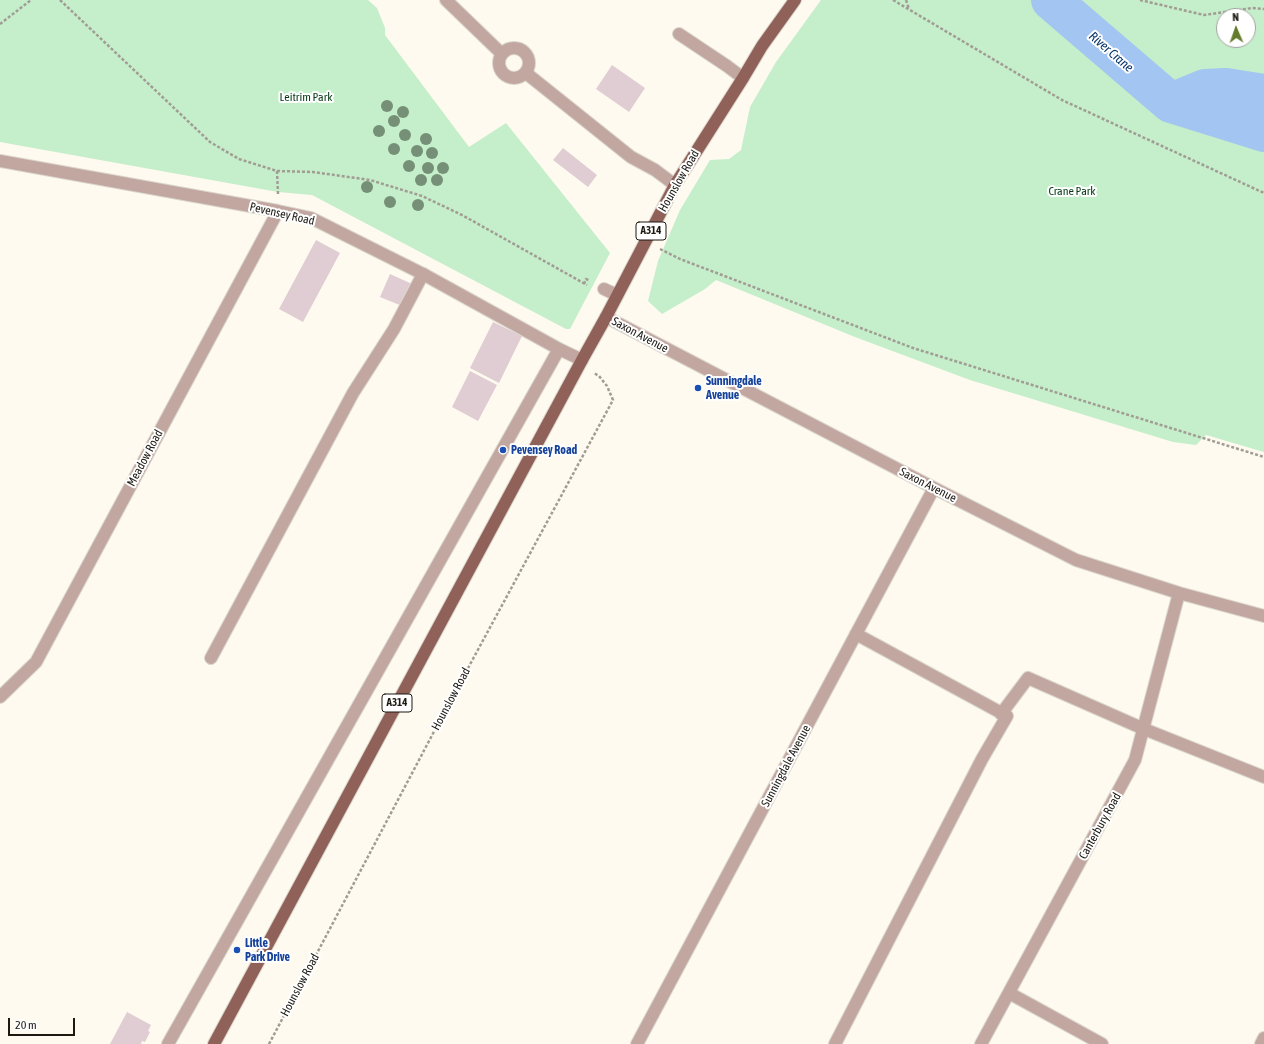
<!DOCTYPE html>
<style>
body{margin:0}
#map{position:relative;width:1264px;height:1044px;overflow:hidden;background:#fefaef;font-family:"Asap Condensed",sans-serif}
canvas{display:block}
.north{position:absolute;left:1216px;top:8px;width:40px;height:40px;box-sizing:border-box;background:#fff;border:1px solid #a4a3a1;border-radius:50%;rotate:358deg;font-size:11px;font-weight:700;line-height:16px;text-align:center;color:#1c1913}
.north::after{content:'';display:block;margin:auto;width:14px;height:18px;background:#647b2c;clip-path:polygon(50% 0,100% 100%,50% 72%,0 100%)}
.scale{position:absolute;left:8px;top:1018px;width:67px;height:18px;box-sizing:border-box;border:2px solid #1c1913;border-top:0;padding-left:5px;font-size:12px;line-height:14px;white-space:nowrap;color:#1c1913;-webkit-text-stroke:3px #fff;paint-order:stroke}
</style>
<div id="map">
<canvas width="1264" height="1044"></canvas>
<div class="north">N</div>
<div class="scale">20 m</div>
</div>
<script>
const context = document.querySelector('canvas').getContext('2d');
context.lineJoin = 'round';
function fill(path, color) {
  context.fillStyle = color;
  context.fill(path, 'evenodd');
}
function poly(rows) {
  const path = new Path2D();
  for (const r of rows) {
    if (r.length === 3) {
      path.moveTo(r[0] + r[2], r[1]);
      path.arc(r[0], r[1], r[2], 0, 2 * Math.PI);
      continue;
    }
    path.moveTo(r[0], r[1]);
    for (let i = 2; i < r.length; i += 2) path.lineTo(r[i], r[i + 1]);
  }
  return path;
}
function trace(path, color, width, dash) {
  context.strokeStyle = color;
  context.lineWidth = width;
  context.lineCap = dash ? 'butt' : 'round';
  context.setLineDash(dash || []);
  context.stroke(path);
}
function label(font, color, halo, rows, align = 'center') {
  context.font = font + ' "Asap Condensed",sans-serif';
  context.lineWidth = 4;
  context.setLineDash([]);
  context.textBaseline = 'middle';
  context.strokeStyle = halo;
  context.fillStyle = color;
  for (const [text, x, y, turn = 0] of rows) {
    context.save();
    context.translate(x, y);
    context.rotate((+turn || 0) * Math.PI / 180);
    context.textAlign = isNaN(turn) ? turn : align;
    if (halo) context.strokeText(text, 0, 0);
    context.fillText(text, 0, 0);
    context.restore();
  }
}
const green = poly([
 [0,0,368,0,377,8,385,28,385,35,469,147,506,123,610,253,570,329,566,329,312,195,278,192,0,142],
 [821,0,1264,0,1264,452,1206,435,1196,445,1173,442,970,380,855,337,716,280,705,289,662,314,648,301,658,261,680,210,710,160,729,159,741,150,750,107,776,62],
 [1224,16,1248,16,1248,40,1224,40]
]);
const river = poly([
 [1051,0,1171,103,1264,132],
 [1171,103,1205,89,1226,88,1264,94]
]);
const building = poly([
 [612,65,645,88,629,112,596,89],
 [563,148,597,175,588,187,553,160],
 [316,240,340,253,303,322,279,309],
 [390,274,412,284,402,306,380,297],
 [493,322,522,336,499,383,470,368],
 [470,371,497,385,478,421,452,407],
 [127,1012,151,1025,148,1031,150,1032,145,1042,142,1041,141,1044,110,1044]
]);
const path = poly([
 [60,0,210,142,239,159,277,171,313,172,370,180,422,196,462,215,587,285],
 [893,0,1062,100,1264,193],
 [906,0,909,9],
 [1140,0,1204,15,1252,8,1264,9],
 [0,24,31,0],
 [277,171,278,194],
 [660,249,680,259,913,348,1264,457],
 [584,284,586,279,590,281],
 [269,1044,447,707,613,400,607,386,599,376,594,373]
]);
const lane = poly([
 [446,0,502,54],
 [679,34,727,66,743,78],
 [514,63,15],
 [526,73,631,157,655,170,675,185],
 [604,289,617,295],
 [211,658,353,393,394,329,423,274],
 [1001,714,1028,678,1144,729,1264,777],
 [835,1044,982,759,1007,716,856,634]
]);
const street = poly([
 [0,161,278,211,311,218,423,274,559,349,582,360],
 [606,317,934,488,1076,560,1179,593,1264,616],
 [0,697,36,662,278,211],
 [1009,993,1102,1044],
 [168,1044,559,349],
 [637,1044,934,488],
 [981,1044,1135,760,1179,593],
 [1261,1044,1264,1038]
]);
const primary = poly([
 [214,1044,582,360,606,317,675,185,743,78,762,46,795,0]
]);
const trees = [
 [387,106],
 [403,112],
 [394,121],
 [379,131],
 [405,135],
 [426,139],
 [394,149],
 [417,151],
 [432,153],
 [409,166],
 [428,168],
 [443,168],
 [421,180],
 [437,180],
 [367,187],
 [390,202],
 [418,205]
];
const markers = [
 [698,388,4,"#1a4fb4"],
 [503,450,4,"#1a4fb4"],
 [237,950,4,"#1a4fb4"]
];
const shields = [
 [651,231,30],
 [397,703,30]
];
const shieldNames = [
 ["A314",651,231],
 ["A314",397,703]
];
const parkNames = [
 ["Leitrim Park",306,97],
 ["Crane Park",1072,191]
];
const streetNames = [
 ["Hounslow Road",679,181,-60],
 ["Pevensey Road",282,214,13],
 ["Saxon Avenue",640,335,28],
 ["Meadow Road",145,458,-62],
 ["Saxon Avenue",928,485,27],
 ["Hounslow Road",451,699,-62],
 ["Sunningdale Avenue",786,766,-62],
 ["Canterbury Road",1100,826,-61],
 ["Hounslow Road",300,985,-62]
];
const transitNames = [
 ["Sunningdale",706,381],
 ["Avenue",706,395],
 ["Pevensey Road",511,450],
 ["Little",245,943],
 ["Park Drive",245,957]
];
const waterNames = [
 ["River Crane",1111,52,41]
];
fill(green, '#c5eeca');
trace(river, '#a3c5f2', 40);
fill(building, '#e0cdd4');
trace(lane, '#dad6cc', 14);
trace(street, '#dad6cc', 14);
trace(primary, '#dad6cc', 14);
trace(path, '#a19d94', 2.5, [3, 2]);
trace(lane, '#c2a7a1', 12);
trace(street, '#c2a7a1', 12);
trace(primary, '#906158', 12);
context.fillStyle = '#759077';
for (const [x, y] of trees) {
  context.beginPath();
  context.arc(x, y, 6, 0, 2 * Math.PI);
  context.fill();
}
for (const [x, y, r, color] of markers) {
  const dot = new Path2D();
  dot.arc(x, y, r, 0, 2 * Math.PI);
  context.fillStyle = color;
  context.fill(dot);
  trace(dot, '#fff', 1.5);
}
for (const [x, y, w] of shields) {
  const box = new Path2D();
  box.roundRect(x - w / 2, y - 9, w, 18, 3);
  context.fillStyle = '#fff';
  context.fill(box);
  trace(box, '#1c1913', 1);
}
label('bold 11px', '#1c1913', null, shieldNames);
label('12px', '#053a15', '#fff', parkNames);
label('12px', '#1c1913', '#fff', streetNames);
label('bold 12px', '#164399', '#fff', transitNames, 'left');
label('italic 13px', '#08356a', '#fff', waterNames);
</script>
